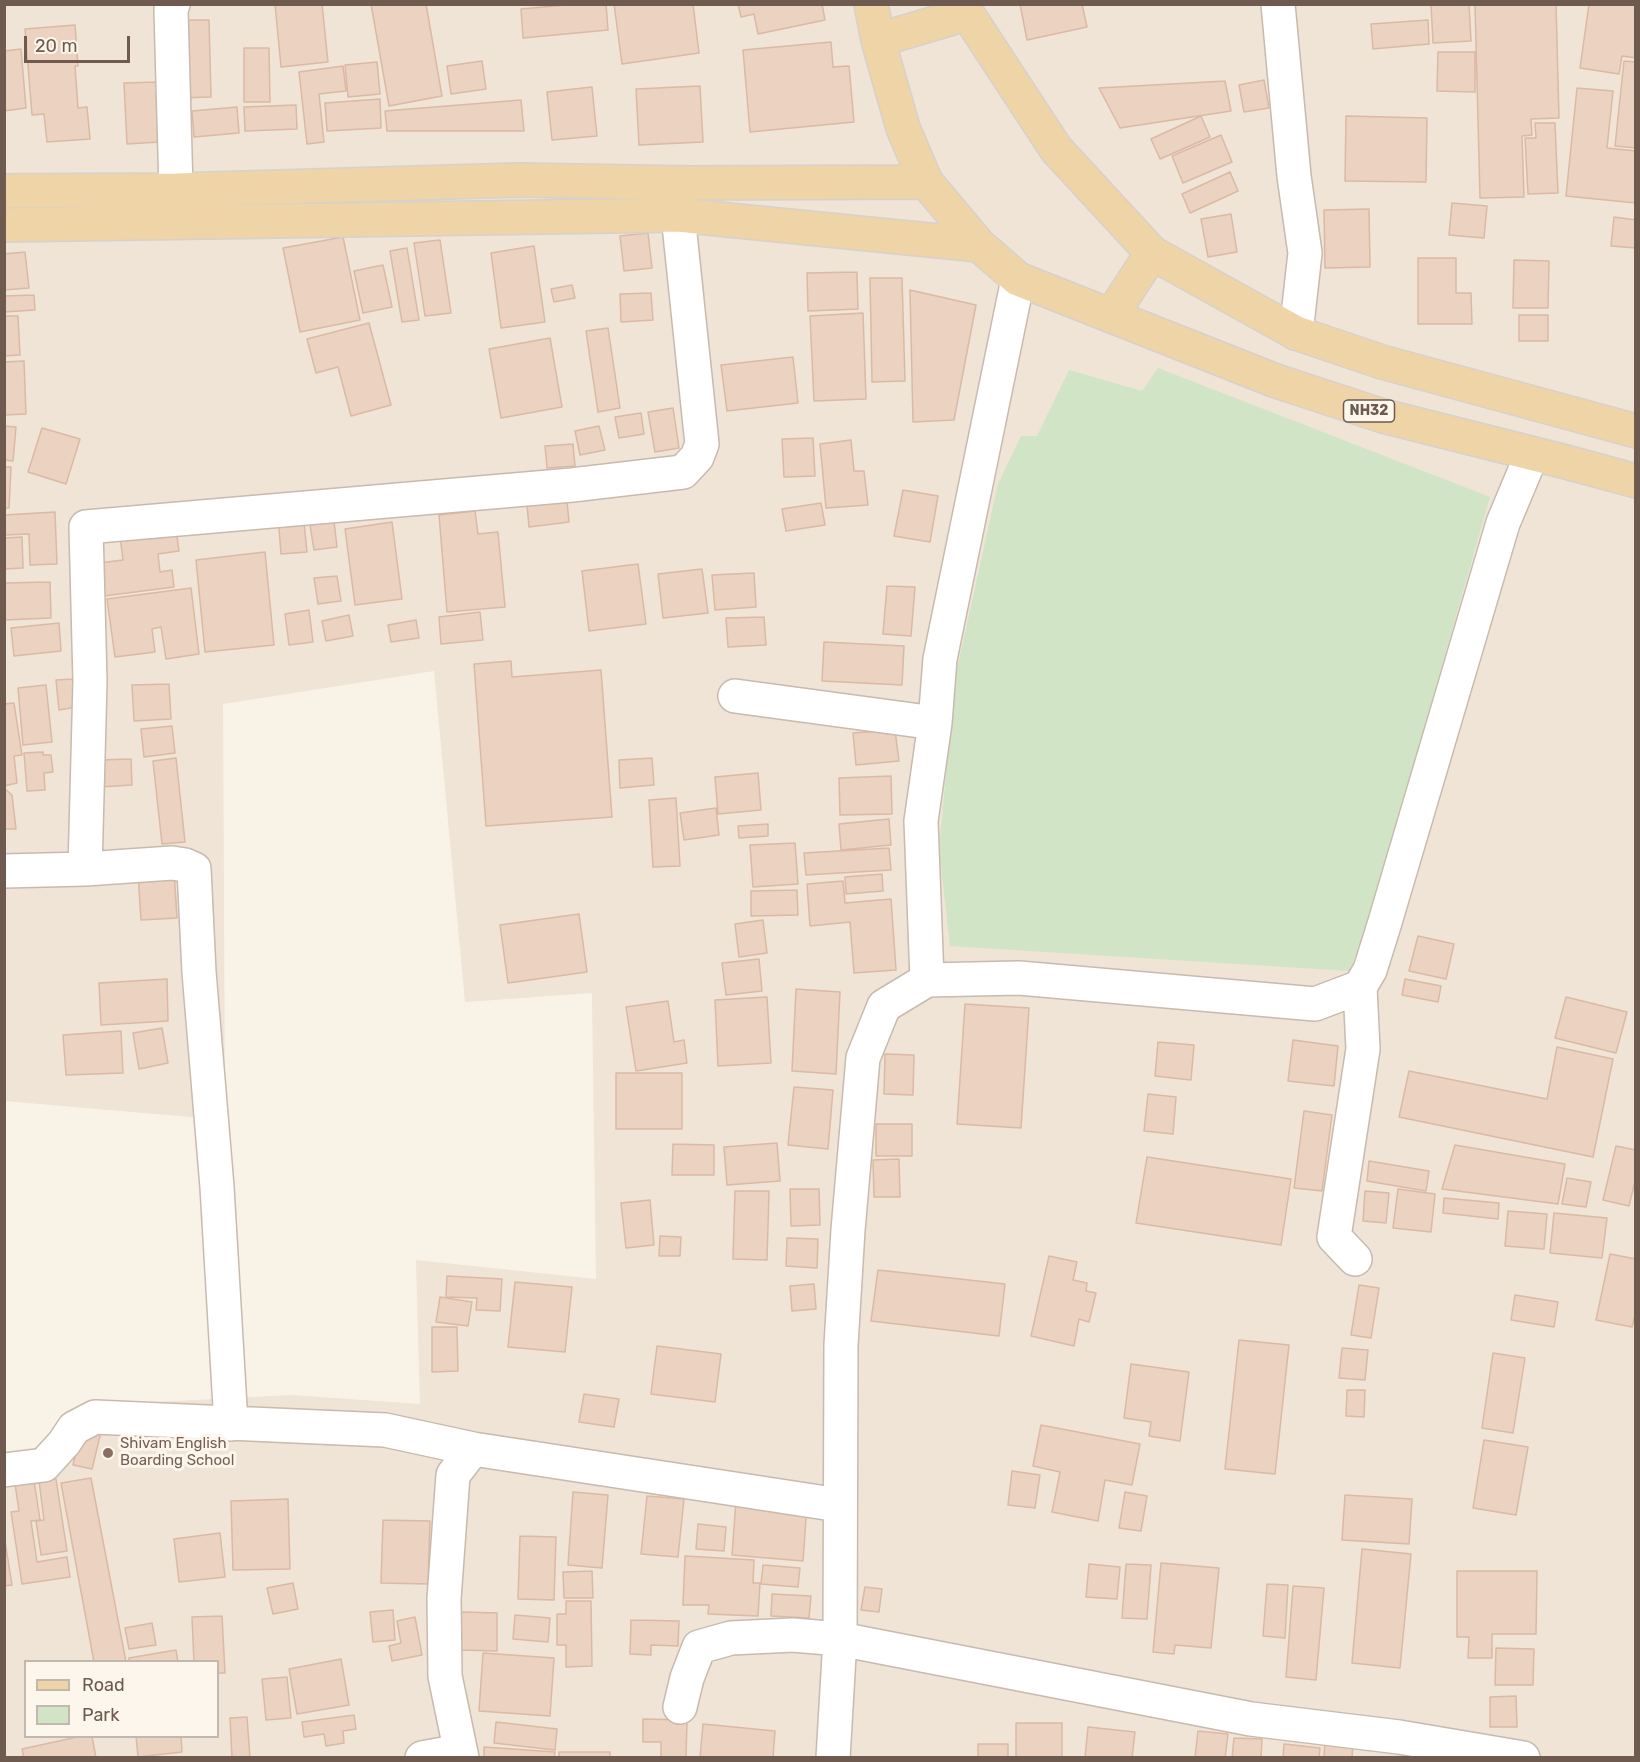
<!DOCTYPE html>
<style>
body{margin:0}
#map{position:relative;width:1640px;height:1762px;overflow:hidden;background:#f9f2e6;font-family:Rubik,sans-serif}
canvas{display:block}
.frame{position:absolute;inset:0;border:6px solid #6e5a4e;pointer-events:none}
.legend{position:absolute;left:24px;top:1660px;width:195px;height:78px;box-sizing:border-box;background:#fcf6ec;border:2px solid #c3b8ad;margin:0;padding:8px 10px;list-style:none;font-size:18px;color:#6e5a4e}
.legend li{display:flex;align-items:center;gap:12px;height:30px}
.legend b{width:30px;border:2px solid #c3b8ad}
.scale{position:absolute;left:24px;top:36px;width:106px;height:27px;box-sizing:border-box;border:3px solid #6e5a4e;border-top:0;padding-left:8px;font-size:18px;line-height:21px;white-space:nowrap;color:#6e5a4e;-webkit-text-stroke:4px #fcf6ec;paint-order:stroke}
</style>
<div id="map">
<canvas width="1640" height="1762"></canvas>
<div class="frame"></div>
<ul class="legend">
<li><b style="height:8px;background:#efd4a7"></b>Road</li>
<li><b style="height:16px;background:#d2e4c6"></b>Park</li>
</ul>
<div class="scale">20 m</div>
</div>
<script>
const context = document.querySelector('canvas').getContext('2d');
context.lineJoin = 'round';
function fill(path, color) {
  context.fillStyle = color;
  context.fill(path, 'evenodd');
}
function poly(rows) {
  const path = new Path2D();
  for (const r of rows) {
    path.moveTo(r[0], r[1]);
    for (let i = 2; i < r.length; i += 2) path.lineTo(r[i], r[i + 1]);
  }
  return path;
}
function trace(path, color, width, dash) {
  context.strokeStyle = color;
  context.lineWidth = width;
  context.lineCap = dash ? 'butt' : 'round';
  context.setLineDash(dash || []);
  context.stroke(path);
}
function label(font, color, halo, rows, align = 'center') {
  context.font = font + ' Rubik,sans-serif';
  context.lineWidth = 6;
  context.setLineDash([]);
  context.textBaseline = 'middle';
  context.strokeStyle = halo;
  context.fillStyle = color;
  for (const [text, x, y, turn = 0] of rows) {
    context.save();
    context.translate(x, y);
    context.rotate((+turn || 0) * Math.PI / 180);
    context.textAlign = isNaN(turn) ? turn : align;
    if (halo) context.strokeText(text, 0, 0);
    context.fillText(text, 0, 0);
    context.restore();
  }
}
const residential = poly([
 [5,5,1635,5,1635,1757,5,1758,5,1456,29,1453,81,1406,291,1395,420,1404,416,1260,596,1279,592,993,465,1002,434,671,223,704,225,1120,5,1101],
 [26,1662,218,1662,218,1736,26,1736]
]);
const green = poly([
 [1158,368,1490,497,1366,931,1349,971,950,946,939,849,955,678,998,484,1021,436,1037,436,1069,370,1142,391]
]);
const building = poly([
 [275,4,322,4,328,62,281,67,275,4],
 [371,4,426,4,442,96,389,106,371,4],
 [577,4,606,4,608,30,523,38,521,9,577,4],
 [614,4,693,4,699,53,622,64,614,4],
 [738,4,822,4,825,20,758,34,754,14,741,17,738,4],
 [1020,4,1082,4,1087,27,1027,40,1020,4],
 [1431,4,1469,4,1471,41,1433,43,1431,4],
 [1475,4,1556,4,1559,118,1531,119,1532,135,1522,136,1524,197,1480,198,1475,4],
 [1589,4,1636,4,1636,58,1622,56,1619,74,1580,68,1589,4],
 [178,20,209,20,211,97,180,98,178,20],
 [1428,20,1429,44,1373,49,1371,24,1428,20],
 [75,25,78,66,75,66,78,108,87,107,90,139,47,142,44,114,32,115,25,29,75,25],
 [831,42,833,67,849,66,854,122,750,132,743,50,831,42],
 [244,48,269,48,270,102,244,102,244,48],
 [21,49,26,108,4,111,4,51,21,49],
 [1438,52,1475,52,1475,92,1437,91,1438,52],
 [482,61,486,89,451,94,447,66,482,61],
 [1624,61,1636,62,1636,148,1615,146,1624,61],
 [377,62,380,94,348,97,345,65,377,62],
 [343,66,346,91,319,94,324,142,307,144,299,72,343,66],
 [1264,80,1269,108,1244,112,1239,85,1264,80],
 [1225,81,1231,111,1120,128,1099,88,1225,81],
 [157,82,159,142,127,144,124,83,157,82],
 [700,86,703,142,639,145,636,89,700,86],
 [592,87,597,136,552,140,547,92,592,87],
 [1577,88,1613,91,1607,148,1636,151,1636,203,1566,196,1577,88],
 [380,99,381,128,327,131,325,103,380,99],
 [521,100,524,131,387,131,385,111,521,100],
 [296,105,297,129,245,131,244,107,296,105],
 [237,107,239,133,194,137,192,111,237,107],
 [1201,116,1210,137,1160,159,1151,139,1201,116],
 [1346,116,1427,118,1426,182,1345,181,1346,116],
 [1535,123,1555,123,1558,193,1528,194,1525,138,1536,138,1535,123],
 [1221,135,1232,162,1183,183,1172,156,1221,135],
 [1230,172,1238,191,1190,213,1182,194,1230,172],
 [1452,203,1487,206,1484,238,1449,235,1452,203],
 [1369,209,1370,267,1325,268,1324,210,1369,209],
 [1231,214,1237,252,1208,257,1201,219,1231,214],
 [1614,217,1636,220,1636,248,1611,246,1614,217],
 [648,233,652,268,624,271,620,236,648,233],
 [343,237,360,320,300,332,283,248,343,237],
 [440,240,451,313,425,316,414,243,440,240],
 [534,246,545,322,501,328,491,253,534,246],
 [407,248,419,320,402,322,390,251,407,248],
 [25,252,29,288,4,290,4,254,25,252],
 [1418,258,1456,258,1456,293,1471,293,1472,324,1418,324,1418,258],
 [1514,260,1549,261,1548,308,1513,308,1514,260],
 [383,265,392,307,363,313,354,271,383,265],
 [857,272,858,309,808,311,807,273,857,272],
 [870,278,902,278,905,381,872,382,870,278],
 [572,285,575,298,554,302,551,289,572,285],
 [910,290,976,305,954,420,913,422,910,290],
 [651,293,653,320,621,322,620,294,651,293],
 [34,295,35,310,4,312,4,296,34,295],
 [863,313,866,399,814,401,810,316,863,313],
 [1519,315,1548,315,1548,341,1519,341,1519,315],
 [4,316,18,316,20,355,4,356,4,316],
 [369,323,391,405,351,416,338,367,316,373,307,339,369,323],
 [608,328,620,408,598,412,586,331,608,328],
 [550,338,562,407,501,418,489,349,550,338],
 [793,357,798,403,727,411,721,365,793,357],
 [24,361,26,414,4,415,4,362,24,361],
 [673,408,679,448,655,452,648,412,673,408],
 [641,413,644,434,619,438,615,417,641,413],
 [4,426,16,427,13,461,4,460,4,426],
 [599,426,605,450,580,455,575,431,599,426],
 [42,428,80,439,66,484,28,472,42,428],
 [813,438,815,476,784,477,782,439,813,438],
 [851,440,854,471,864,471,868,505,826,508,820,444,851,440],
 [573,444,575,466,547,468,545,446,573,444],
 [4,467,11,467,9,508,4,508,4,467],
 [903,490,938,496,930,542,894,536,903,490],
 [566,491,569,522,529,527,526,495,566,491],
 [821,503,825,525,786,531,782,509,821,503],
 [475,511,478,534,498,532,505,607,447,612,439,515,475,511],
 [55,512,57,564,30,565,29,534,4,535,4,515,55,512],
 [303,513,307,552,281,554,278,515,303,513],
 [334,521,337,547,314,550,310,525,334,521],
 [392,522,402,599,355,605,345,529,392,522],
 [176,529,179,551,158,554,160,572,172,570,174,587,104,596,99,563,123,560,120,536,176,529],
 [22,537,23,568,4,569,4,538,22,537],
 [265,552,274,645,205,652,196,560,265,552],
 [638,564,646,624,589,631,582,571,638,564],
 [702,569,708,613,663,618,658,574,702,569],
 [754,573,756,607,715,610,712,575,754,573],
 [337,576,341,601,318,604,314,578,337,576],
 [50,582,51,618,4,620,4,583,50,582],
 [887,586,915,587,911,636,883,634,887,586],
 [191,588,199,654,166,659,161,627,152,629,155,652,115,657,107,599,191,588],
 [309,610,313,642,289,645,285,614,309,610],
 [480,612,483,640,441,644,439,617,480,612],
 [349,615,353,636,326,641,322,621,349,615],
 [764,617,766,645,728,647,726,618,764,617],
 [416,620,419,638,391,642,388,625,416,620],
 [59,623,61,651,14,656,11,628,59,623],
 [824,642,904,646,902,685,822,681,824,642],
 [511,661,512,677,601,670,612,817,486,826,474,664,511,661],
 [73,679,77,707,59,710,56,680,73,679],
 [169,684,171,719,134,721,132,685,169,684],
 [46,685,52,742,23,745,18,688,46,685],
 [14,703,22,755,14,756,17,783,4,786,4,704,14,703],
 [172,726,175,753,144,757,141,729,172,726],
 [895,730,899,761,856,765,853,733,895,730],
 [43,752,43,755,51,755,53,772,44,773,45,790,27,791,24,753,43,752],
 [176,758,185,842,162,844,153,761,176,758],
 [652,758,654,785,620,788,619,760,652,758],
 [131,759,132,785,100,787,99,760,131,759],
 [758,773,761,810,718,814,715,777,758,773],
 [891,776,892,814,840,815,839,778,891,776],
 [4,788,12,795,16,829,4,829,4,788],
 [676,798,680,866,653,867,649,800,676,798],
 [716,808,719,835,684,840,680,813,716,808],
 [889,819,891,845,841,850,839,824,889,819],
 [768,824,768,836,739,838,738,826,768,824],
 [795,843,798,884,753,887,750,845,795,843],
 [889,848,891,870,806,875,804,853,889,848],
 [174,870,177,918,141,920,138,873,174,870],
 [882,874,883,891,846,894,845,877,882,874],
 [843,881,845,903,891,899,896,970,854,973,850,922,810,926,807,884,843,881],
 [797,890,798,915,751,916,751,891,797,890],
 [579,914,587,972,508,983,500,925,579,914],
 [763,920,767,953,739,957,735,924,763,920],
 [1418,936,1454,944,1446,979,1409,971,1418,936],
 [759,959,762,991,726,995,722,963,759,959],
 [167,979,168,1021,101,1025,99,983,167,979],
 [1405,979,1441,986,1438,1002,1402,995,1405,979],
 [796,989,840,992,836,1074,792,1071,796,989],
 [767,997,771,1063,718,1066,715,1000,767,997],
 [1566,997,1627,1012,1616,1053,1555,1038,1566,997],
 [668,1001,674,1042,684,1040,687,1063,636,1071,626,1007,668,1001],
 [965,1004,1029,1008,1021,1128,957,1124,965,1004],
 [162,1028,168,1063,139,1069,133,1033,162,1028],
 [121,1031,123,1073,66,1075,63,1035,121,1031],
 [1293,1040,1338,1046,1334,1086,1288,1081,1293,1040],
 [1158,1042,1194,1045,1191,1080,1155,1076,1158,1042],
 [1557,1047,1613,1059,1593,1157,1399,1117,1409,1071,1547,1099,1557,1047],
 [885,1054,914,1055,913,1095,884,1094,885,1054],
 [616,1073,682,1073,682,1129,616,1129,616,1073],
 [794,1087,833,1090,828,1149,788,1145,794,1087],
 [1148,1094,1176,1097,1173,1134,1144,1131,1148,1094],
 [1304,1111,1332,1115,1322,1191,1294,1188,1304,1111],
 [876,1124,912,1124,912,1156,876,1156,876,1124],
 [777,1143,780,1181,727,1185,724,1147,777,1143],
 [673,1144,714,1145,714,1175,672,1175,673,1144],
 [1455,1145,1565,1164,1558,1204,1442,1189,1455,1145],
 [1616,1146,1636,1150,1636,1177,1629,1206,1603,1200,1616,1146],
 [1147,1157,1291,1179,1281,1245,1136,1223,1147,1157],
 [899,1159,900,1197,874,1197,873,1160,899,1159],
 [1369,1161,1429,1171,1426,1191,1367,1181,1369,1161],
 [1567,1178,1591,1182,1586,1207,1562,1204,1567,1178],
 [790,1189,819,1189,820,1225,791,1226,790,1189],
 [1398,1189,1435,1194,1431,1232,1393,1228,1398,1189],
 [735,1191,769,1191,767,1260,733,1259,735,1191],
 [1365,1191,1389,1193,1386,1223,1363,1221,1365,1191],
 [1444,1198,1499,1203,1498,1219,1443,1213,1444,1198],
 [650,1200,654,1245,626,1248,621,1203,650,1200],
 [1508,1211,1547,1214,1544,1249,1505,1246,1508,1211],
 [1554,1213,1607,1218,1602,1258,1550,1253,1554,1213],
 [660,1236,681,1237,680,1256,659,1256,660,1236],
 [787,1238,818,1239,817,1268,786,1266,787,1238],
 [1610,1254,1636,1259,1636,1311,1632,1327,1596,1320,1610,1254],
 [1049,1256,1077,1262,1073,1280,1087,1283,1086,1291,1096,1293,1089,1322,1079,1319,1074,1346,1031,1336,1049,1256],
 [878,1270,1005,1284,999,1336,871,1321,878,1270],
 [447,1276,502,1279,500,1311,476,1310,477,1298,446,1297,447,1276],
 [515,1282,572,1287,565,1352,508,1347,515,1282],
 [814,1284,816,1309,792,1311,790,1286,814,1284],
 [1359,1285,1379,1288,1371,1338,1351,1335,1359,1285],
 [1515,1295,1558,1302,1554,1327,1511,1320,1515,1295],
 [440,1297,472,1302,468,1326,436,1322,440,1297],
 [432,1327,457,1327,458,1371,432,1372,432,1327],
 [1239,1340,1289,1345,1275,1474,1225,1469,1239,1340],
 [657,1346,721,1354,715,1402,651,1394,657,1346],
 [1342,1348,1368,1350,1365,1380,1339,1378,1342,1348],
 [1493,1353,1525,1358,1513,1433,1482,1428,1493,1353],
 [1131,1364,1189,1372,1180,1441,1149,1436,1151,1422,1124,1418,1131,1364],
 [1347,1390,1365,1390,1364,1417,1346,1416,1347,1390],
 [584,1394,619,1399,614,1427,579,1422,584,1394],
 [1041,1425,1140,1444,1132,1485,1105,1480,1098,1521,1052,1512,1060,1472,1033,1466,1041,1425],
 [82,1428,101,1432,92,1469,73,1465,82,1428],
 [1484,1440,1528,1447,1516,1515,1473,1508,1484,1440],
 [1012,1471,1040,1475,1035,1508,1008,1505,1012,1471],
 [91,1478,126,1662,94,1662,61,1483,91,1478],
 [56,1479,67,1551,41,1555,36,1521,44,1520,39,1481,56,1479],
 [34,1480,40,1520,31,1521,37,1562,67,1557,70,1577,22,1584,11,1512,19,1511,15,1484,34,1480],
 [573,1492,608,1495,602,1568,568,1565,573,1492],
 [1125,1492,1147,1496,1141,1531,1119,1528,1125,1492],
 [1345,1495,1412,1499,1409,1544,1342,1540,1345,1495],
 [647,1496,684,1499,678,1557,641,1554,647,1496],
 [288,1499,290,1569,233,1570,231,1501,288,1499],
 [736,1500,807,1505,803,1561,732,1555,736,1500],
 [383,1520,430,1521,428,1584,381,1583,383,1520],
 [698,1524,726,1527,724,1551,696,1549,698,1524],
 [220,1533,225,1577,179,1582,174,1539,220,1533],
 [4,1535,12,1585,4,1586,4,1535],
 [520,1536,556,1537,554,1600,518,1599,520,1536],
 [1362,1549,1411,1554,1400,1668,1352,1663,1362,1549],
 [685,1556,754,1560,753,1583,760,1583,758,1616,708,1614,709,1605,683,1605,685,1556],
 [1161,1563,1219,1568,1211,1648,1175,1645,1174,1654,1153,1652,1161,1563],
 [1089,1564,1120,1567,1117,1599,1086,1597,1089,1564],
 [1126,1564,1151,1565,1147,1619,1122,1618,1126,1564],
 [763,1565,800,1568,798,1587,761,1584,763,1565],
 [592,1571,593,1598,564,1598,563,1572,592,1571],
 [1457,1571,1537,1571,1536,1634,1492,1634,1492,1658,1468,1658,1469,1637,1457,1637,1457,1571],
 [293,1583,298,1609,273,1614,267,1588,293,1583],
 [1267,1584,1288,1585,1285,1638,1263,1636,1267,1584],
 [1293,1586,1324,1588,1316,1680,1286,1677,1293,1586],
 [865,1587,882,1589,879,1612,861,1610,865,1587],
 [772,1594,811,1596,809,1618,771,1616,772,1594],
 [566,1601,591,1601,592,1666,566,1667,566,1645,557,1645,557,1614,566,1614,566,1601],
 [393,1610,395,1640,373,1642,370,1612,393,1610],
 [461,1612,497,1613,497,1651,460,1650,461,1612],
 [515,1615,550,1618,548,1642,513,1639,515,1615],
 [222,1616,225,1673,218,1673,218,1662,194,1662,192,1617,222,1616],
 [415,1617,422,1655,392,1661,389,1646,401,1643,397,1621,415,1617],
 [631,1620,679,1621,678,1646,651,1645,651,1655,630,1654,631,1620],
 [152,1623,156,1645,129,1649,125,1628,152,1623],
 [1496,1648,1534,1649,1533,1685,1495,1685,1496,1648],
 [176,1650,178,1662,129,1662,129,1658,176,1650],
 [483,1653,554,1658,550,1716,479,1711,483,1653],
 [341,1659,349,1705,297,1714,289,1669,341,1659],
 [287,1677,291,1718,266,1720,262,1679,287,1677],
 [1516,1696,1517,1727,1490,1727,1490,1697,1516,1696],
 [354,1715,356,1729,343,1731,344,1743,326,1746,324,1734,304,1737,302,1722,354,1715],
 [247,1717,250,1758,232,1758,230,1718,247,1717],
 [643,1719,687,1720,686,1758,661,1758,661,1742,643,1742,643,1719],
 [496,1722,557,1729,555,1750,494,1743,496,1722],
 [1016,1723,1062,1723,1062,1758,1016,1758,1016,1723],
 [703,1724,775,1731,773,1758,700,1758,703,1724],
 [1088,1727,1135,1732,1132,1758,1085,1758,1088,1727],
 [1198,1731,1228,1734,1225,1758,1195,1757,1198,1731],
 [82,1736,92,1736,96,1758,24,1758,22,1749,82,1736],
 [136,1736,181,1736,182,1752,138,1757,136,1736],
 [1234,1738,1262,1739,1261,1758,1232,1758,1234,1738],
 [1325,1740,1353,1743,1352,1758,1324,1758,1325,1740],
 [978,1744,1008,1744,1008,1758,978,1758,978,1744],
 [1284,1744,1320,1748,1319,1758,1283,1758,1284,1744],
 [484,1747,555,1752,554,1758,484,1758,484,1747],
 [559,1752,610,1752,610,1758,559,1758,559,1752]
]);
const street = poly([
 [173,4,171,10,176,190,175,218],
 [1278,4,1294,176,1305,253,1296,333],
 [735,696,935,723],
 [85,869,172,863,185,865,194,869,199,972,217,1187,231,1424],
 [4,871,85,869,90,682,86,527,572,485,683,472,697,457,702,444,678,215],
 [927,980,921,821,935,723,940,659,1018,279],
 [1355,1259,1334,1237,1363,1049,1360,987],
 [4,1470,44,1465,64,1443,74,1428,95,1417,385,1430,473,1449],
 [680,1707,687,1678,699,1647,731,1638,793,1635,840,1639,1251,1719,1399,1737,1523,1758],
 [422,1758,460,1751],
 [462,1758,445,1676,444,1599,453,1475,473,1449,839,1505],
 [833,1758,840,1639,841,1345,848,1230,863,1058,884,1006,927,980,1019,978,1315,1004,1360,987,1370,970,1385,922,1503,523,1532,454]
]);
const primary = poly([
 [871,4,878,40,903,128,926,182,979,245,1018,279,1276,381,1383,416,1566,462,1636,481],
 [961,4,1056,149,1152,253,1296,333,1382,362,1636,431],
 [878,40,966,14],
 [4,191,176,190,519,180,689,183,926,182],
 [4,225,678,215,979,245],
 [1111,316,1152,253]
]);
const markers = [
 [108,1453,6,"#8d6e63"]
];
const shields = [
 [1369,411,51]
];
const shieldNames = [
 ["NH32",1369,411]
];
const educationNames = [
 ["Shivam English",120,1444],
 ["Boarding School",120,1461]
];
fill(residential, '#efe4d5');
fill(green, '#d2e4c6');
fill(building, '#ebd2c1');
trace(building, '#dbb9a4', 1.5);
trace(street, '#c8baae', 36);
trace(primary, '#d6d1cd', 36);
trace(street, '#fff', 33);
trace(primary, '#efd4a7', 33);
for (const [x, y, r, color] of markers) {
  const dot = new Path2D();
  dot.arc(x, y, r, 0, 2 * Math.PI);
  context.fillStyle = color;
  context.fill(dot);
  trace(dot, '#fcf6ec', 2);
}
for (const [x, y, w] of shields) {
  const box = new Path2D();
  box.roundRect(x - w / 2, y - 11, w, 22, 4.5);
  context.fillStyle = '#fcf6ec';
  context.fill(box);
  trace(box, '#6e5a4e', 1.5);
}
label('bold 14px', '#6e5a4e', null, shieldNames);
label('15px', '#785e54', '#fcf6ec', educationNames, 'left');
</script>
